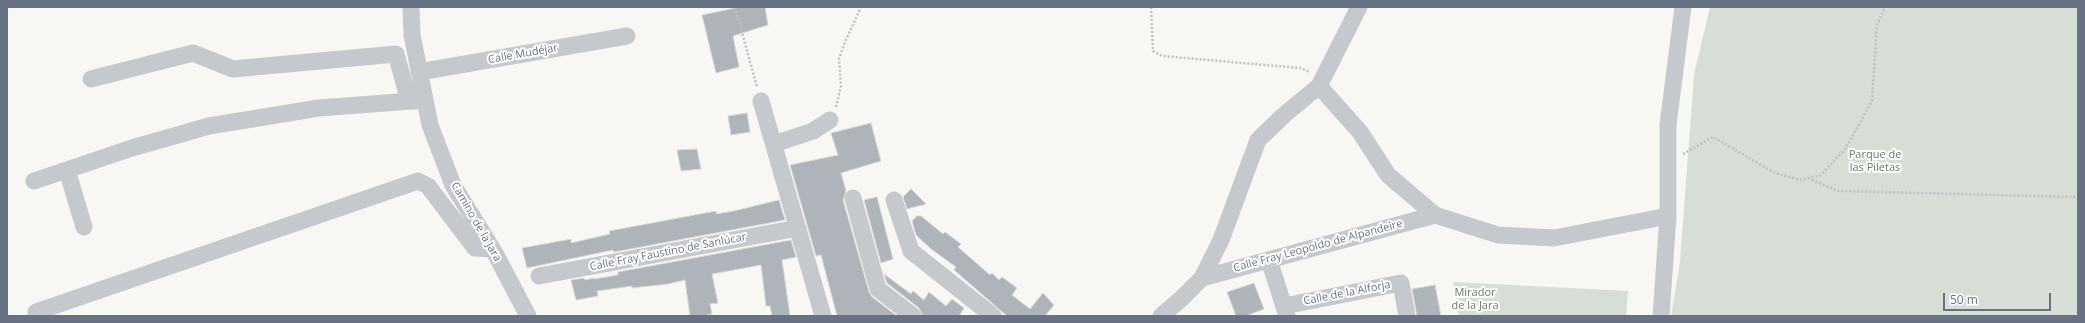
<!DOCTYPE html>
<meta charset="utf-8">
<style>
body{margin:0}
#map{position:relative;width:2085px;height:323px;overflow:hidden;background:#f7f7f4;font-family:"Open Sans",sans-serif}
canvas{display:block}
.frame{position:absolute;inset:0;border:8px solid #677385;pointer-events:none}
.scale{position:absolute;left:1943px;top:293px;width:108px;height:18px;box-sizing:border-box;border:2px solid #677385;border-top:0;padding-left:5px;font-size:12px;line-height:14px;white-space:nowrap;color:#677385;-webkit-text-stroke:3px #fff;paint-order:stroke}
</style>
<div id="map">
<canvas width="2085" height="323"></canvas>
<div class="frame"></div>
<div class="scale">50 m</div>
</div>
<script>
const context = document.querySelector('canvas').getContext('2d');
context.lineJoin = 'round';
function fill(path, color) {
  context.fillStyle = color;
  context.fill(path, 'evenodd');
}
function poly(rows) {
  const path = new Path2D();
  for (const r of rows) {
    path.moveTo(r[0], r[1]);
    for (let i = 2; i < r.length; i += 2) path.lineTo(r[i], r[i + 1]);
  }
  return path;
}
function trace(path, color, width, dash) {
  context.strokeStyle = color;
  context.lineWidth = width;
  context.lineCap = dash ? 'butt' : 'round';
  context.setLineDash(dash || []);
  context.stroke(path);
}
function label(font, color, halo, rows, align = 'center') {
  context.font = font + ' "Open Sans",sans-serif';
  context.lineWidth = 4;
  context.setLineDash([]);
  context.textBaseline = 'middle';
  context.strokeStyle = halo;
  context.fillStyle = color;
  for (const [text, x, y, turn = 0] of rows) {
    context.save();
    context.translate(x, y);
    context.rotate((+turn || 0) * Math.PI / 180);
    context.textAlign = isNaN(turn) ? turn : align;
    if (halo) context.strokeText(text, 0, 0);
    context.fillText(text, 0, 0);
    context.restore();
  }
}
const green = poly([
 [1710,7,2078,7,2078,316,1671,316,1680,262,1694,75],
 [1453,282,1628,291,1626,316,1459,316]
]);
const building = poly([
 [740,7,765,7,768,25,733,36,739,67,716,73,702,15,740,7],
 [747,113,750,132,731,135,728,116,747,113],
 [871,123,881,161,841,173,846,191,843,200,869,292,872,297,897,316,837,316,821,255,816,256,790,165,838,155,831,133,871,123],
 [697,149,701,169,681,171,677,150,697,149],
 [911,189,926,204,907,209,903,197,911,189],
 [877,197,893,259,881,263,864,200,877,197],
 [779,200,785,220,614,252,613,250,527,268,522,248,571,239,571,243,610,234,609,231,716,211,716,214,734,211,779,200],
 [917,216,921,216,943,234,945,232,961,244,958,247,990,275,992,273,999,280,1002,277,1017,288,1012,295,1030,309,1043,293,1054,305,1045,316,1007,316,954,270,956,267,931,249,916,235,912,221,917,216],
 [791,240,796,257,782,260,790,316,772,316,770,306,766,306,761,265,712,274,718,303,710,304,712,314,702,316,690,316,685,280,668,284,632,288,632,286,597,291,598,296,576,300,571,280,584,278,585,280,594,278,594,279,618,275,618,272,791,240],
 [884,274,911,294,913,291,924,300,929,292,946,306,952,299,964,308,959,316,923,316,919,308,887,283,884,274],
 [1254,283,1264,309,1246,316,1236,316,1227,292,1254,283],
 [1435,285,1441,316,1417,316,1412,289,1435,285]
]);
const path = poly([
 [735,7,757,87],
 [1151,7,1153,51,1162,56,1300,68,1310,72],
 [836,107,841,86,839,59,845,42,861,7],
 [1683,154,1713,137,1775,173,1801,180,1821,175,1845,149,1872,101,1877,25,1885,7],
 [1808,178,1838,191,2078,197]
]);
const minor = poly([
 [411,7,412,35,430,125,453,185,496,255,528,316],
 [419,72,627,36],
 [91,79,193,53,233,69,396,54,409,101],
 [1319,86,1360,132,1388,175,1435,215,1498,235,1554,238,1668,216],
 [761,101,823,316],
 [774,144,813,131,830,120],
 [67,170,84,227],
 [34,181,132,148,209,126,319,108,425,100],
 [853,198,878,289,913,316],
 [894,200,911,251,993,316],
 [1269,260,1287,316],
 [539,276,798,228],
 [1202,278,1435,215],
 [1284,306,1401,283,1407,316],
 [36,312,418,181,428,186,475,248,492,249],
 [1161,316,1181,299,1202,278,1221,240,1258,140,1284,115,1319,86,1359,7],
 [1661,316,1668,216,1668,125,1683,7]
]);
const streetNames = [
 ["Calle Mudéjar",523,54,-10],
 ["Camino de la Jara",476,222,60],
 ["Calle Fray Leopoldo de Alpandeire",1318,246,-15],
 ["Calle Fray Faustino de Sanlúcar",668,252,-11],
 ["Calle de la Alforja",1347,293,-11]
];
const parkNames = [
 ["Parque de",1875,155],
 ["las Piletas",1875,168],
 ["Mirador",1475,293],
 ["de la Jara",1475,306]
];
fill(green, '#d7ded5');
fill(building, '#aeb4ba');
trace(building, '#d8d9d7', 1);
trace(path, '#bfc0c3', 2.5, [2, 2]);
trace(minor, '#c5c8cc', 17);
label('11px', '#677385', '#fff', streetNames);
label('11px', '#677c65', '#fff', parkNames);
</script>
